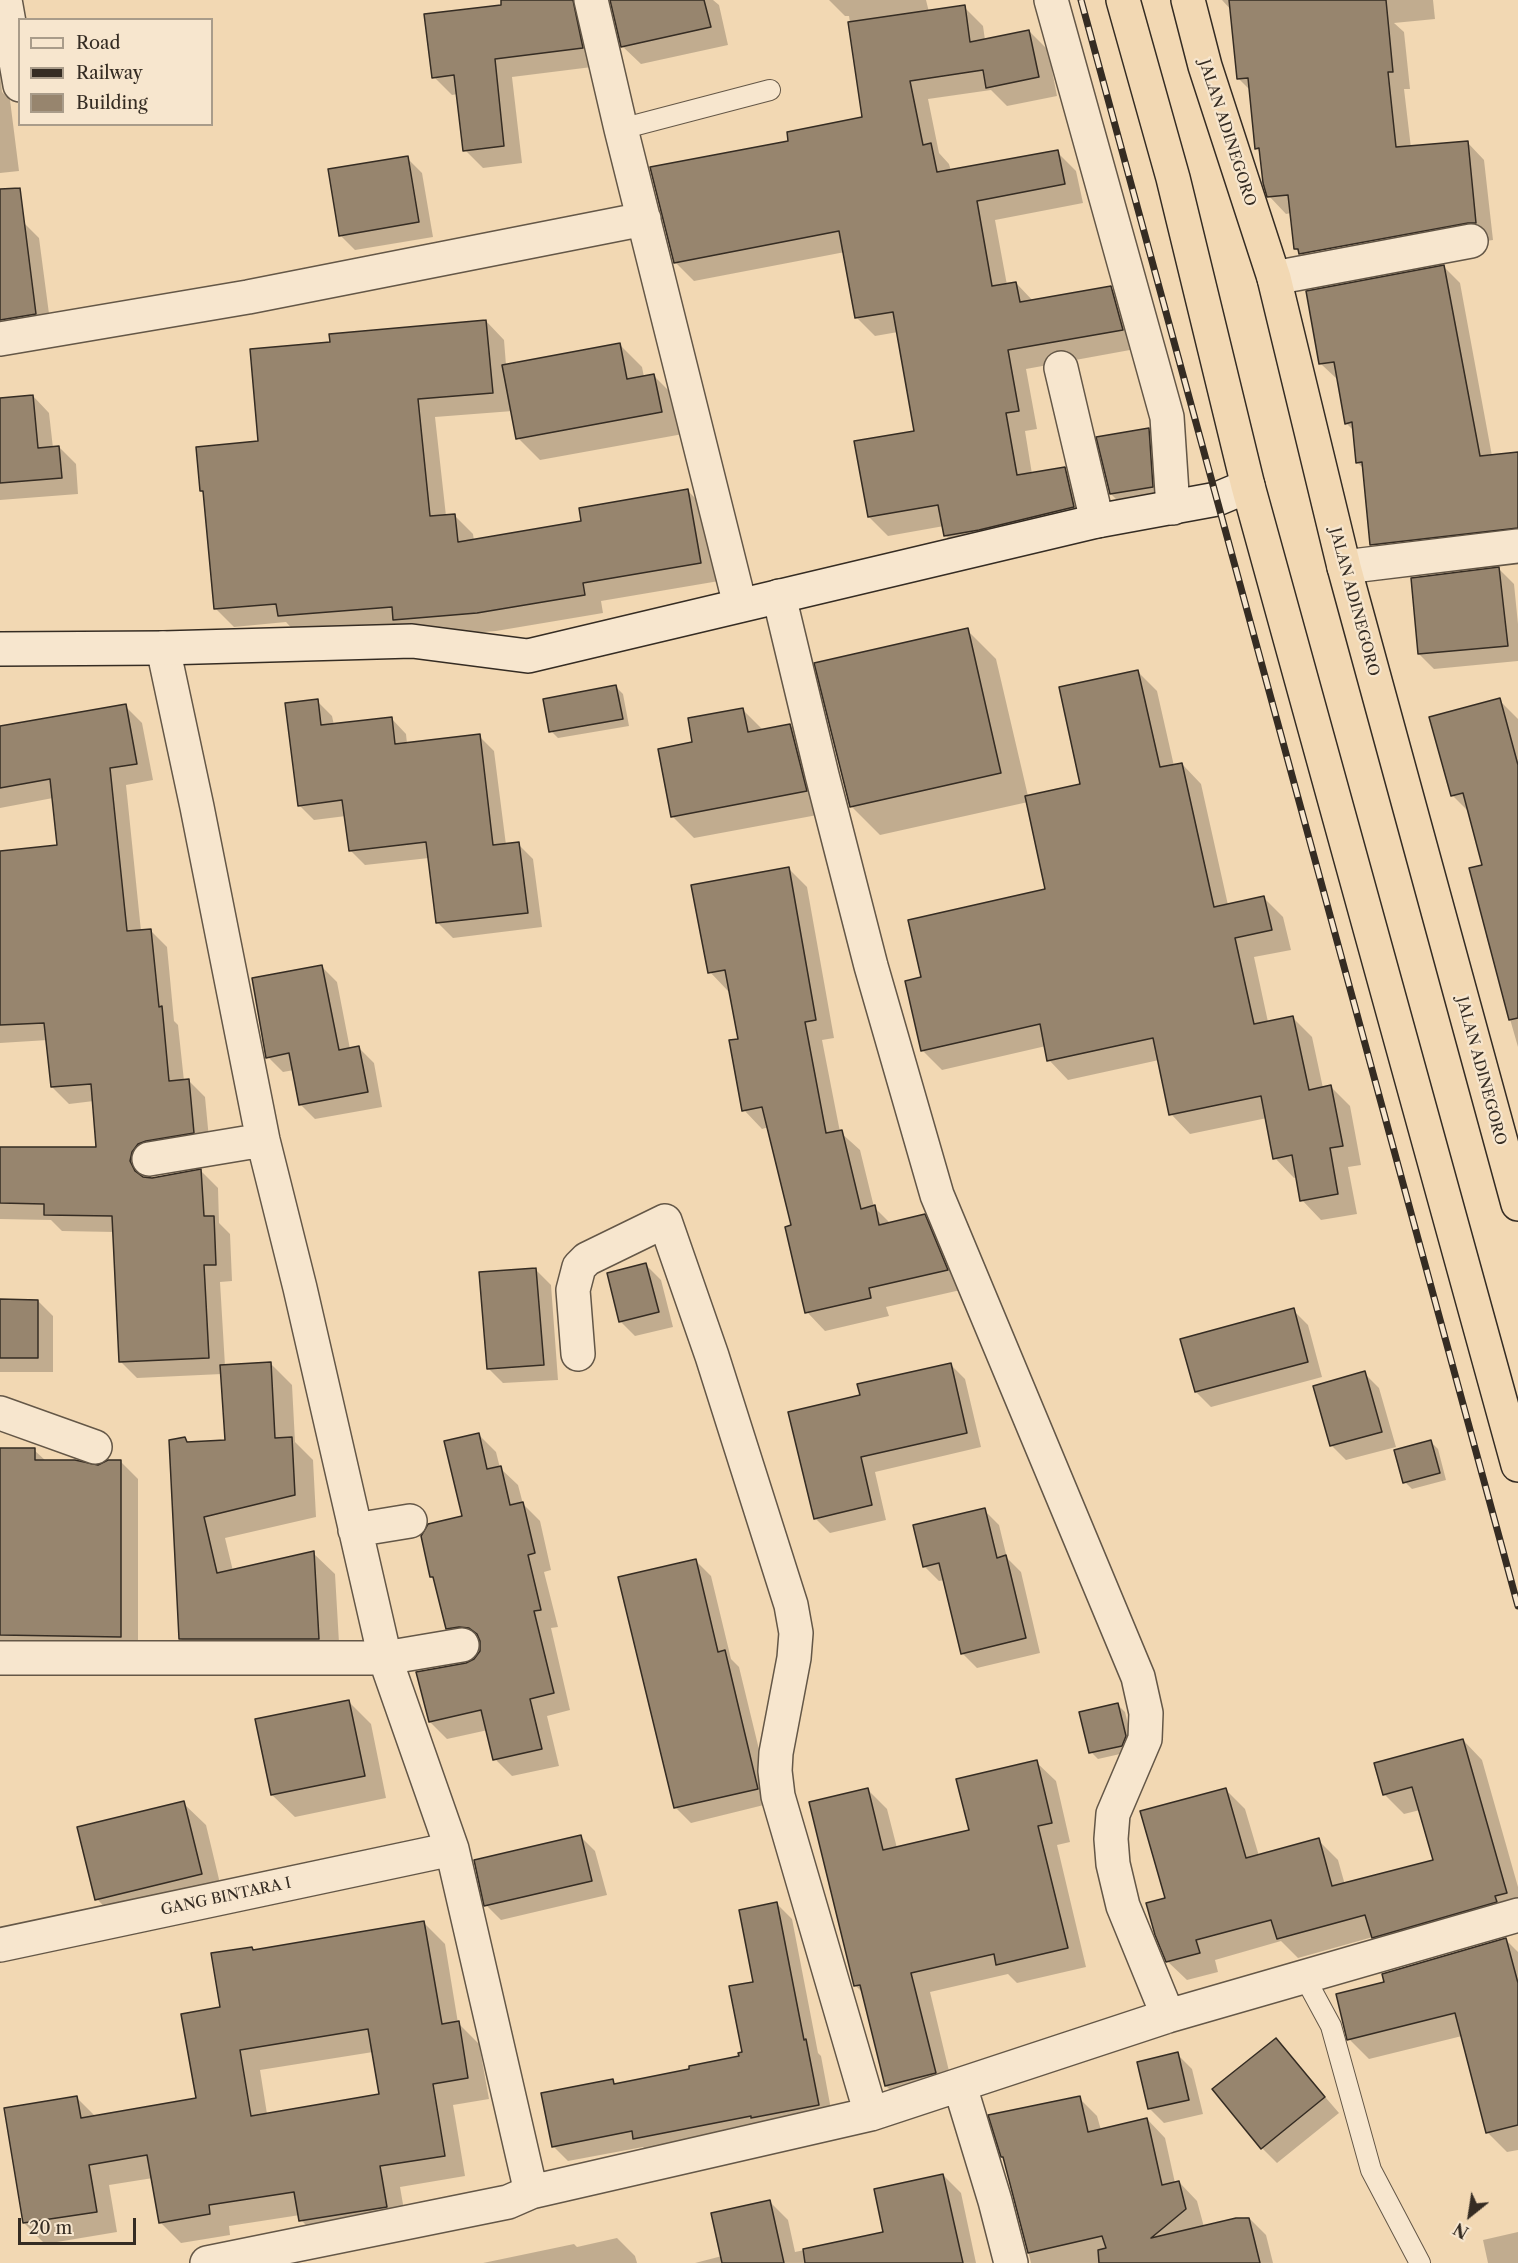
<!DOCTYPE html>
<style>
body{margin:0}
#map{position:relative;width:1518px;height:2263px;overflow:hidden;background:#f2d8b3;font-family:"Libre Caslon Text",serif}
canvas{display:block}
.legend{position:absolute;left:18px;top:18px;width:195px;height:108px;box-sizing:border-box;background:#f7e6ce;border:2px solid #a99c8a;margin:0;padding:8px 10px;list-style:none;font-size:18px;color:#352c23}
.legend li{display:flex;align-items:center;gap:12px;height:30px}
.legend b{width:30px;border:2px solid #a99c8a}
.north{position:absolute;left:1440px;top:2185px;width:60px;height:60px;-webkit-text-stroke:4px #f7e6ce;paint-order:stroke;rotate:210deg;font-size:16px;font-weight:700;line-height:24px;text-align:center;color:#352c23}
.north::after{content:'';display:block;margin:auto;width:21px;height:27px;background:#352c23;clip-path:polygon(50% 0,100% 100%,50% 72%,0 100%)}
.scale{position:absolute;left:18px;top:2218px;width:118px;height:27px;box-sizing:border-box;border:3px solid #352c23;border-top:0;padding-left:8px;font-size:18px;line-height:21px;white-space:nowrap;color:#352c23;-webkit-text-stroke:4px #f7e6ce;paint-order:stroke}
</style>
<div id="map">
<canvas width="1518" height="2263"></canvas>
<ul class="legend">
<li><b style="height:8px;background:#f7e6ce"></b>Road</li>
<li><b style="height:8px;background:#352c23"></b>Railway</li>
<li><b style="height:16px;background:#97856e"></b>Building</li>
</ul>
<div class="north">N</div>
<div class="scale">20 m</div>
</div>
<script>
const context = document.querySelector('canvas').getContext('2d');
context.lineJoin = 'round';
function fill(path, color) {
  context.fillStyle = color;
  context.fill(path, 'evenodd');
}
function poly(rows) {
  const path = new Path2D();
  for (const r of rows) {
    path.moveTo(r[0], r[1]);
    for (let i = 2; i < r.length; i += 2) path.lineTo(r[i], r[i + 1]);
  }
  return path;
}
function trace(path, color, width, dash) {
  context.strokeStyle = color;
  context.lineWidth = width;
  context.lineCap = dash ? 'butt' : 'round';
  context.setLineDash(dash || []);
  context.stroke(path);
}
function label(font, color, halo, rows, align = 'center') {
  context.font = font + ' "Libre Caslon Text",serif';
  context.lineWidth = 4.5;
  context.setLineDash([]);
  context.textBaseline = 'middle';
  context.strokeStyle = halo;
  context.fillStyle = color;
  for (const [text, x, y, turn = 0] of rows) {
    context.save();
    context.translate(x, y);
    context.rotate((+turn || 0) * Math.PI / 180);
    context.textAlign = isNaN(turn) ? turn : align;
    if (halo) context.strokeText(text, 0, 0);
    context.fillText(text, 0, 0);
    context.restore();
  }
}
const shadow = poly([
 [502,0,604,0,600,66,512,77,522,163,483,168,465,150,458,94,452,95,434,77,503,6],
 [612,0,713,0,719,5,728,45,641,64,622,46],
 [829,0,926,0,929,12,964,7,983,26,985,40,1029,31,1048,50,1057,96,1007,106,991,90,928,99,939,153,949,164,951,171,1057,152,1076,171,1083,203,995,220,1007,285,1016,283,1034,302,1111,288,1130,307,1141,348,1026,369,1037,429,1025,431,1032,474,1065,469,1084,488,1092,526,964,554,945,535,944,526,888,536,869,517,916,432,898,332,875,336,856,317,845,252,694,281,675,262,790,142,864,118,849,16,845,16],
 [1222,0,1433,0,1435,19,1394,23,1404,32,1410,89,1404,89,1411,148,1467,142,1484,160,1493,240,1313,266,1295,248,1291,213,1286,214,1269,196,1261,153,1256,148,1251,91,1239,79,1232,11],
 [1475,220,1475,223,1309,254,1309,251],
 [0,73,2,92,10,100,19,171,0,173],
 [407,158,422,173,433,237,355,250,340,235],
 [24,223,39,238,51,329,0,329,0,226],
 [1444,267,1460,283,1492,456,1518,454,1518,545,1388,560,1372,544,1364,469,1357,462,1354,431,1346,423,1338,380,1321,364],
 [486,321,504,340,506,365,620,345,642,367,644,377,654,376,676,398,683,434,540,460,518,438,513,411,435,417,446,516,455,516,473,534,474,541,583,522,688,491,706,509,719,581,601,601,603,613,496,631,413,638,297,634,286,622,234,627,215,608,204,494,201,491,260,442,331,343],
 [33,396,49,413,53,448,59,447,76,464,78,494,0,500,0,399],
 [1148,430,1163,444,1167,502,1126,509,1111,494],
 [1499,569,1514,584,1518,624,1518,661,1434,669,1419,654],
 [967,630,996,659,1028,796,1082,785,1138,672,1157,691,1174,766,1182,764,1201,784,1228,905,1264,898,1283,917,1291,950,1254,957,1268,1022,1292,1017,1312,1037,1323,1088,1331,1087,1350,1106,1361,1165,1348,1167,1357,1214,1321,1220,1302,1200,1297,1177,1294,1178,1275,1158,1267,1118,1190,1134,1171,1114,1159,1060,1068,1080,1049,1060,1046,1046,942,1070,922,1050,923,978,1047,890,1028,802,880,835,851,806],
 [616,687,623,694,629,726,558,738,551,731],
 [1499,700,1518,719,1518,1047,1486,935,1488,935,1484,866,1470,813,1452,795],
 [317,701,332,716,334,725,391,718,406,734,407,744,479,736,494,751,506,845,518,844,533,859,542,927,453,938,438,923,429,858,365,865,350,850,346,816,314,820,299,805],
 [125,706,142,723,153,780,126,785,141,931,150,930,167,947,174,1021,178,1025,184,1081,188,1080,205,1097,210,1149,148,1169,147,1179,201,1171,218,1188,219,1223,230,1234,232,1281,220,1282,225,1366,270,1363,292,1385,295,1442,313,1460,316,1517,225,1538,233,1571,313,1553,335,1574,340,1660,203,1660,181,1639,185,1439,189,1443,226,1442,222,1374,137,1378,120,1361,114,1232,62,1231,51,1220,0,1219,0,1148,98,1149,94,1101,69,1104,52,1087,48,1040,0,1043,0,852,58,847,53,798,0,808,0,728],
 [743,710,763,730,790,725,812,748,828,813,694,838,672,816,694,743],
 [789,869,807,887,834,1038,822,1040,840,1132,860,1150,874,1207,891,1224,924,1216,943,1234,965,1289,886,1307,889,1316,825,1331,807,1312,792,1227,769,1127,762,1129,744,1110,739,1040,731,990,728,991,710,972],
 [322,967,337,982,350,1049,359,1048,374,1063,382,1107,315,1119,300,1104,294,1070,283,1072,268,1057],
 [646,1265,661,1280,673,1327,635,1336,620,1321],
 [536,1270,551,1285,558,1380,503,1383,488,1368],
 [0,1301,38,1301,53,1316,53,1372,0,1372],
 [1293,1310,1308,1325,1322,1377,1211,1407,1196,1392],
 [950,1364,965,1379,981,1447,875,1472,886,1520,830,1533,815,1518,861,1397],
 [1364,1373,1379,1388,1396,1447,1346,1460,1331,1445],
 [479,1435,496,1452,500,1468,518,1485,523,1504,540,1521,551,1570,544,1572,558,1627,551,1628,570,1710,547,1716,559,1766,512,1776,495,1759,488,1730,447,1739,430,1722,466,1665,474,1661,481,1653,482,1644,465,1645,447,1628,436,1581,432,1577,464,1518],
 [1431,1442,1438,1449,1446,1480,1412,1489,1405,1482],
 [0,1449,34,1450,46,1461,98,1467,120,1461,138,1479,138,1654,0,1652],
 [984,1510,999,1525,1007,1558,1021,1572,1040,1653,977,1668,962,1653,945,1580,939,1581,924,1566],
 [696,1561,711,1576,731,1659,739,1667,772,1803,691,1823,676,1808,619,1578],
 [348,1701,371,1724,386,1798,295,1817,272,1795],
 [1118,1705,1125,1712,1133,1744,1129,1752,1098,1759,1091,1752],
 [1463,1740,1482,1760,1518,1887,1518,1915,1393,1956,1373,1937,1298,1958,1281,1941,1215,1960,1218,1972,1187,1980,1167,1961,1167,1899,1226,1790,1245,1809,1259,1856,1318,1840,1338,1860,1345,1885,1435,1861,1420,1810,1404,1814,1384,1794],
 [1036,1762,1056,1781,1070,1842,1057,1845,1086,1967,1017,1983,1008,1974,930,1992,954,2092,906,2105,886,2086,864,1994,855,1985,868,1790,887,1809,897,1848,970,1831],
 [183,1803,206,1825,223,1896,119,1922,97,1899],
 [580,1836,595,1851,607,1895,501,1920,486,1905],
 [777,1904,792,1919,818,2053,821,2056,833,2120,650,2154,643,2147,568,2161,553,2146,612,2081,616,2085,691,2070,741,2057,744,2053,755,1983],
 [424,1923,445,1944,458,2023,479,2044,489,2099,453,2105,465,2176,400,2187,407,2227,322,2241,301,2220,300,2215,229,2226,230,2235,181,2243,160,2222,153,2178,109,2185,117,2232,45,2244,24,2223,76,2097,96,2117,198,2100,222,2009,252,1948,255,1951],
 [373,2052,381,2095,267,2114,260,2070],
 [1506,1940,1518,1952,1518,2150,1507,2152,1487,2132,1462,2036,1369,2059,1349,2039,1386,1983],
 [1276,2040,1339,2113,1277,2163,1262,2148],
 [1177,2054,1192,2069,1203,2114,1164,2123,1149,2108],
 [1079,2098,1097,2116,1101,2130,1147,2119,1165,2138,1175,2183,1179,2182,1197,2201,1204,2227,1248,2217,1266,2235,1273,2263,1031,2263,1005,2158],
 [943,2175,961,2193,976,2263,695,2263,722,2256,770,2202,788,2220,795,2252,885,2233],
 [1518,2232,1518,2263,1488,2263,1483,2240],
 [617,2238,635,2256,637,2263,483,2263,574,2244,577,2247]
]);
const building = poly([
 [501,0,573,0,583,48,495,59,504,146,463,151,454,75,432,78,424,14,501,5,501,0],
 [610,0,704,0,711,27,621,47,610,0],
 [1229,0,1386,0,1393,72,1388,72,1396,147,1468,141,1476,223,1468,223,1299,254,1298,249,1294,249,1288,195,1267,197,1263,183,1259,148,1255,149,1248,78,1237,79,1229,0],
 [965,5,970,42,1029,30,1039,77,986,88,983,70,910,81,923,145,931,143,937,172,1058,150,1065,184,977,201,992,286,1016,282,1020,302,1111,286,1123,330,1008,350,1019,411,1006,413,1017,475,1065,467,1074,507,979,530,944,536,938,505,868,517,854,441,914,431,893,312,855,318,839,231,674,263,650,167,788,141,787,132,862,117,848,22,965,5],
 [408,156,419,222,339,236,328,169,408,156],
 [20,188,36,314,0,320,0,189,20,188],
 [1444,265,1480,456,1518,452,1518,528,1370,545,1362,462,1356,463,1352,422,1345,424,1334,362,1319,364,1306,291,1444,265],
 [486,320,493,393,418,399,430,516,455,514,458,542,581,521,579,508,688,489,701,563,583,583,585,595,477,613,393,620,392,607,278,616,276,604,214,609,203,491,200,491,196,447,258,441,250,349,330,342,329,334,486,320],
 [620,343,627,379,654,374,662,412,516,439,502,365,620,343],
 [33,395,38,448,59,446,62,478,0,483,0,398,33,395],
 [1149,428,1153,487,1110,494,1096,437,1149,428],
 [1499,567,1508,646,1418,654,1411,578,1499,567],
 [968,628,1001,773,850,807,814,663,968,628],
 [1138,670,1160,767,1182,763,1214,907,1264,896,1272,930,1235,938,1254,1024,1293,1016,1309,1090,1331,1085,1343,1146,1330,1148,1338,1194,1300,1201,1292,1155,1273,1159,1261,1096,1169,1115,1153,1038,1047,1061,1040,1024,921,1051,905,981,921,977,908,920,1045,889,1025,796,1080,784,1059,687,1138,670],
 [616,685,623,719,549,732,543,699,616,685],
 [1500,698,1518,765,1518,1018,1509,1020,1469,868,1482,865,1463,793,1451,796,1429,717,1500,698],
 [318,699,321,725,392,717,395,744,480,734,493,845,519,842,528,913,436,923,426,842,349,851,342,800,298,806,285,703,318,699],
 [126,704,137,764,110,768,127,931,151,929,159,1007,162,1006,169,1081,189,1079,194,1133,146,1141,138,1144,132,1152,130,1161,135,1171,143,1177,152,1178,201,1169,204,1216,214,1216,216,1265,204,1265,209,1358,119,1362,112,1216,44,1215,44,1204,0,1203,0,1147,96,1147,91,1084,51,1087,44,1023,0,1025,0,851,57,845,50,779,0,788,0,726,126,704],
 [743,708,748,732,790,724,807,791,671,817,658,749,692,742,688,718,743,708],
 [789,867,816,1020,805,1022,826,1133,842,1130,861,1209,875,1205,879,1225,925,1214,948,1270,869,1288,871,1298,805,1313,785,1227,791,1225,762,1107,742,1111,729,1040,738,1039,725,970,708,973,691,885,789,867],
 [322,965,339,1050,359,1046,368,1092,299,1105,289,1053,266,1058,252,978,322,965],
 [646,1263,659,1312,619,1322,607,1273,646,1263],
 [536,1268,544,1365,487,1369,479,1272,536,1268],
 [0,1299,38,1300,38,1358,0,1358,0,1299],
 [1294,1308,1308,1362,1195,1392,1180,1339,1294,1308],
 [271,1362,275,1438,292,1437,295,1495,204,1517,217,1573,314,1551,319,1639,179,1639,169,1440,185,1437,187,1442,225,1440,220,1365,271,1362],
 [951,1363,967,1433,861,1457,872,1505,814,1519,788,1412,860,1395,857,1384,951,1363],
 [1365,1371,1382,1432,1330,1446,1313,1386,1365,1371],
 [479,1433,487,1469,501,1466,510,1505,523,1502,535,1553,528,1555,541,1610,534,1611,554,1693,530,1699,542,1749,493,1760,481,1710,429,1722,416,1672,466,1663,474,1659,480,1651,480,1641,477,1634,469,1628,459,1627,446,1629,433,1577,430,1577,421,1536,428,1524,462,1516,444,1441,479,1433],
 [1431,1440,1440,1473,1403,1483,1394,1450,1431,1440],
 [0,1448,35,1448,35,1460,75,1460,98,1465,108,1460,121,1460,121,1637,0,1635,0,1448],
 [985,1508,997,1558,1006,1555,1026,1638,961,1654,939,1563,923,1567,913,1525,985,1508],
 [696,1559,718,1652,725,1650,758,1789,674,1808,618,1577,696,1559],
 [349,1700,365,1776,271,1795,255,1719,349,1700],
 [1118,1703,1126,1736,1122,1746,1089,1753,1079,1712,1118,1703],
 [1463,1739,1507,1893,1495,1896,1497,1902,1372,1938,1365,1915,1277,1939,1271,1920,1196,1940,1200,1953,1166,1962,1155,1935,1146,1903,1165,1898,1140,1811,1226,1788,1246,1858,1319,1838,1332,1886,1433,1860,1412,1787,1383,1795,1374,1763,1463,1739],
 [1037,1760,1052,1823,1038,1826,1068,1948,996,1965,994,1954,911,1973,936,2073,885,2086,860,1985,854,1986,809,1802,868,1788,883,1850,969,1830,956,1779,1037,1760],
 [184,1801,202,1874,95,1900,77,1827,184,1801],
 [581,1835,592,1881,484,1906,474,1860,581,1835],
 [777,1902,804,2040,806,2039,819,2105,751,2118,751,2116,633,2139,632,2131,552,2147,541,2093,613,2079,614,2084,689,2069,689,2066,739,2056,738,2053,742,2052,729,1986,753,1982,739,1910,777,1902],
 [424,1921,442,2024,459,2021,468,2078,433,2084,445,2156,380,2166,387,2207,299,2221,294,2192,209,2205,210,2214,159,2223,147,2155,89,2165,97,2212,23,2223,4,2108,77,2096,81,2118,196,2098,181,2014,220,2007,211,1953,252,1947,253,1950,424,1921],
 [368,2029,379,2094,251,2116,240,2050,368,2029],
 [1506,1938,1518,1983,1518,2125,1486,2133,1455,2013,1347,2040,1336,1994,1384,1982,1382,1974,1506,1938],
 [1276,2038,1325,2097,1261,2149,1212,2089,1276,2038],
 [1178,2052,1189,2100,1148,2109,1137,2062,1178,2052],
 [1080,2096,1088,2132,1147,2118,1162,2185,1179,2181,1186,2209,1151,2238,1236,2218,1249,2218,1260,2263,1099,2263,1098,2250,1106,2248,1102,2236,1028,2253,1003,2157,1001,2157,988,2115,1080,2096],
 [943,2174,963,2263,805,2263,803,2249,883,2232,874,2189,943,2174],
 [770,2200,784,2263,722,2263,711,2213,770,2200]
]);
const lane = poly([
 [621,129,770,90],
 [1305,1978,1331,2026,1371,2170,1420,2263]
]);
const street = poly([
 [5,0,20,85],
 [591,0,621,129,740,605],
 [1051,0,1167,417,1173,508],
 [1274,278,1471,241],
 [0,339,248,297,644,219],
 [1061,368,1097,521],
 [1344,567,1518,546],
 [779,596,822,775,871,966,937,1195,1138,1677,1146,1713,1145,1739,1113,1814,1111,1839,1113,1864,1123,1906,1168,2016],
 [163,648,197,807,263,1140,300,1288,385,1658,462,1645],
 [149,1159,263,1140],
 [578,1354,573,1290,579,1267,587,1259,665,1221,712,1356,791,1605,796,1633,794,1658,776,1753,775,1771,778,1796,871,2114],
 [0,1413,95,1447],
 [355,1530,410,1521],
 [0,1658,385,1658,452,1849,531,2192],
 [0,1945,452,1849],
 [960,2086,995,2201,1011,2263],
 [207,2263,508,2202,531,2192,871,2114,1168,2016,1518,1915]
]);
const secondary = poly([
 [0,649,163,648,412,641,528,656,1097,521,1217,499,1248,486]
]);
const highway = poly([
 [1123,0,1173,178,1248,486,1518,1465],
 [1188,0,1205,66,1274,278,1344,567,1518,1204]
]);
const rail = poly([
 [1081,0,1518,1606]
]);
const streetNames = [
 ["JALAN ADINEGORO",1227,133,72],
 ["JALAN ADINEGORO",1354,602,75],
 ["JALAN ADINEGORO",1481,1071,75],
 ["GANG BINTARA I",226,1897,-12]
];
fill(shadow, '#0003');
fill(building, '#97856e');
trace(building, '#352c23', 1.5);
trace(lane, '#645747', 22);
trace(street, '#645747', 36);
trace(secondary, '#352c23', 36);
trace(highway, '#352c23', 36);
trace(lane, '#f7e6ce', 20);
trace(street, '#f7e6ce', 33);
trace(secondary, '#f7e6ce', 33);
trace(highway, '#f2d8b3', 33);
trace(rail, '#352c23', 7);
trace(rail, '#f7e6ce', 4.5, [14]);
label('15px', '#352c23', '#f7e6ce', streetNames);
</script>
